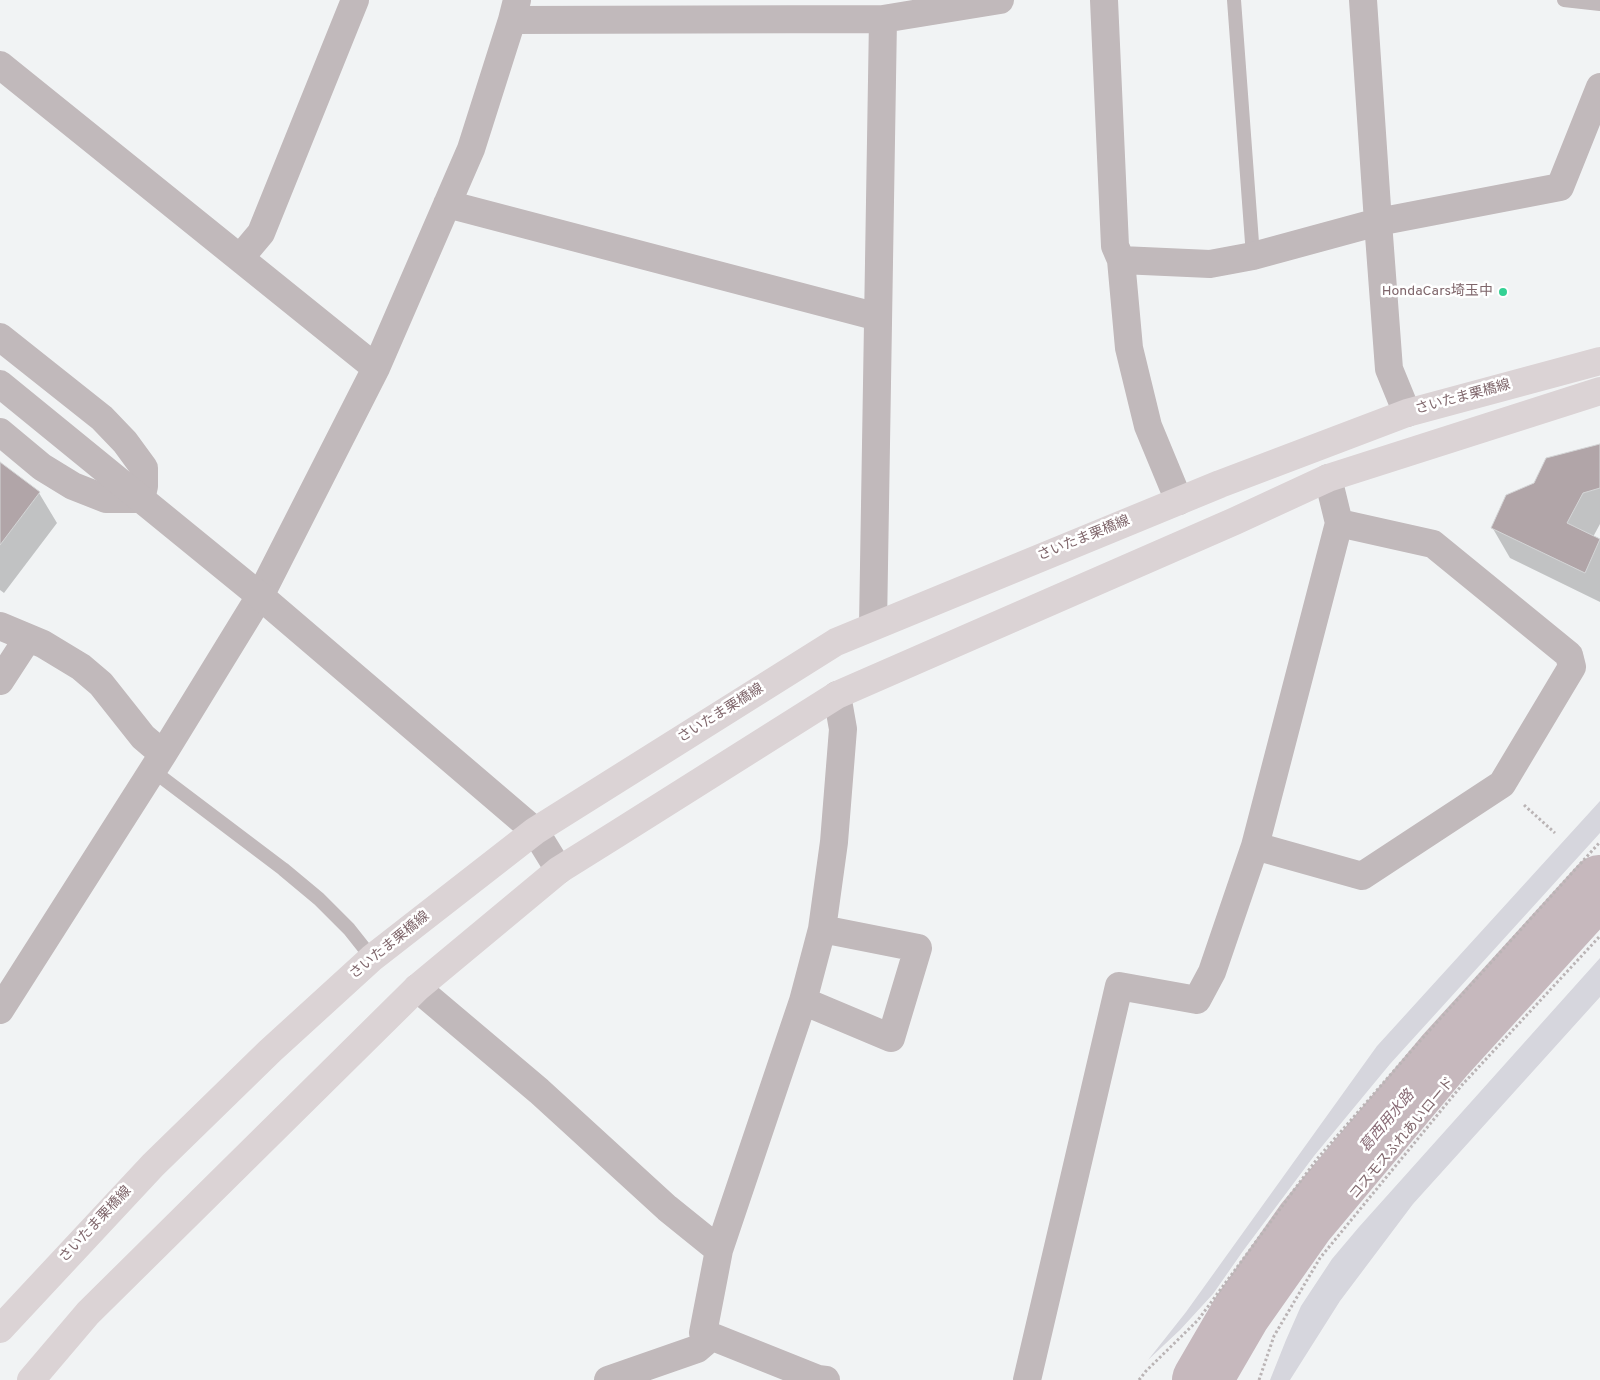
<!DOCTYPE html>
<meta charset="utf-8">
<style>
body{margin:0}
canvas{display:block;background:#f1f3f4}
</style>
<canvas width="1600" height="1380"></canvas>
<script>
const context = document.querySelector('canvas').getContext('2d');
context.lineJoin = 'round';
function fill(path, color) {
  context.fillStyle = color;
  context.fill(path, 'evenodd');
}
function poly(rows) {
  const path = new Path2D();
  for (const r of rows) {
    path.moveTo(r[0], r[1]);
    for (let i = 2; i < r.length; i += 2) path.lineTo(r[i], r[i + 1]);
  }
  return path;
}
function trace(path, color, width, dash) {
  context.strokeStyle = color;
  context.lineWidth = width;
  context.lineCap = dash ? 'butt' : 'round';
  context.setLineDash(dash || []);
  context.stroke(path);
}
function label(font, color, halo, rows, align = 'center') {
  context.font = font + ' Overpass,"Noto Sans JP",sans-serif';
  context.lineWidth = 5;
  context.setLineDash([]);
  context.textBaseline = 'middle';
  context.strokeStyle = halo;
  context.fillStyle = color;
  for (const [text, x, y, turn = 0] of rows) {
    context.save();
    context.translate(x, y);
    context.rotate((+turn || 0) * Math.PI / 180);
    context.textAlign = isNaN(turn) ? turn : align;
    if (halo) context.strokeText(text, 0, 0);
    context.fillText(text, 0, 0);
    context.restore();
  }
}
const green = poly([
 [1600,801,1600,833,1390,1064,1314,1156,1243,1251,1213,1294,1180,1330,1148,1360,1186,1312,1377,1046],
 [1600,958,1600,997,1413,1204,1340,1301,1290,1380,1270,1380,1286,1340,1301,1306,1332,1259,1359,1227]
]);
const shadow = poly([
 [1600,445,1600,524,1593,537,1600,540,1600,602,1510,558,1492,527,1535,484],
 [0,463,39,493,57,523,4,593,0,590]
]);
const river = poly([
 [1202,1380,1241,1313,1305,1222,1445,1055,1600,885]
]);
const building = poly([
 [1600,444,1600,488,1583,493,1567,523,1600,539,1585,573,1491,528,1506,495,1534,483,1546,458,1600,444],
 [0,462,40,492,0,545,0,462]
]);
const path = poly([
 [1524,805,1555,833],
 [1139,1380,1146,1371,1198,1320,1317,1159,1419,1042,1600,842],
 [1259,1380,1274,1336,1320,1258,1462,1085,1600,936]
]);
const service = poly([
 [1234,0,1253,256],
 [1564,0,1600,4],
 [152,770,283,869,319,899,349,929,372,958]
]);
const minor = poly([
 [1104,0,1115,246,1121,260,1210,264,1253,256,1378,222,1560,187,1600,87],
 [1363,0,1378,222,1389,369,1407,413],
 [512,20,883,19,1000,0],
 [0,65,376,368],
 [447,204,878,317],
 [240,258,261,233,355,0],
 [1121,260,1129,348,1148,426,1179,501],
 [0,337,102,418,125,442,144,468,144,486,141,499,106,499,73,486,42,467,0,432],
 [0,626,43,644,81,667,101,684,143,737,163,754],
 [873,626,883,19],
 [0,681,28,638],
 [1255,846,1362,876,1502,784,1572,667,1569,655,1433,544,1339,523],
 [417,988,539,1091,667,1208,719,1250],
 [803,1001,891,1038,918,948,822,929],
 [0,1010,163,754,260,596,376,368,471,149,512,20,517,0],
 [608,1380,697,1349,711,1337],
 [826,1380,818,1379,703,1333,719,1250,803,1001,822,929,834,842,843,729,837,695],
 [1027,1380,1119,986,1197,1000,1212,972,1255,846,1339,523,1328,478]
]);
const tertiary = poly([
 [0,384,260,596,535,831,559,870]
]);
const primary = poly([
 [0,1329,153,1165,270,1051,372,958,535,831,836,642,1220,484,1407,413,1600,361],
 [31,1380,88,1313,417,988,559,870,615,835,837,695,1235,521,1328,478,1600,391]
]);
const markers = [
 [1503,292,5,"#34d194"]
];
const poiNames = [
 ["HondaCars埼玉中",1493,292]
];
const streetNames = [
 ["さいたま栗橋線",1463,398,-15],
 ["さいたま栗橋線",1084,539,-22],
 ["さいたま栗橋線",721,714,-32],
 ["さいたま栗橋線",390,946,-39],
 ["コスモスふれあいロード",1403,1139,-50],
 ["さいたま栗橋線",96,1225,-47]
];
const waterNames = [
 ["葛西用水路",1388,1122,-50]
];
fill(green, '#d6d6dd');
fill(shadow, '#0003');
trace(river, '#c6b8bd', 60);
fill(building, '#b1a5a8');
trace(building, '#d4d5d6', 1);
trace(path, '#bab4b5', 3, [2.5, 2.5]);
trace(service, '#c1b9bb', 14);
trace(minor, '#c1b9bb', 28);
trace(tertiary, '#c1b9bb', 28);
trace(primary, '#dbd3d5', 28);
for (const [x, y, r, color] of markers) {
  const dot = new Path2D();
  dot.arc(x, y, r, 0, 2 * Math.PI);
  context.fillStyle = color;
  context.fill(dot);
  trace(dot, '#fff', 2);
}
label('14px', '#7f666b', '#fff', poiNames, 'right');
label('14px', '#7f666b', '#fff', streetNames);
label('italic 15px', '#8a6c77', '#fff', waterNames);
</script>
